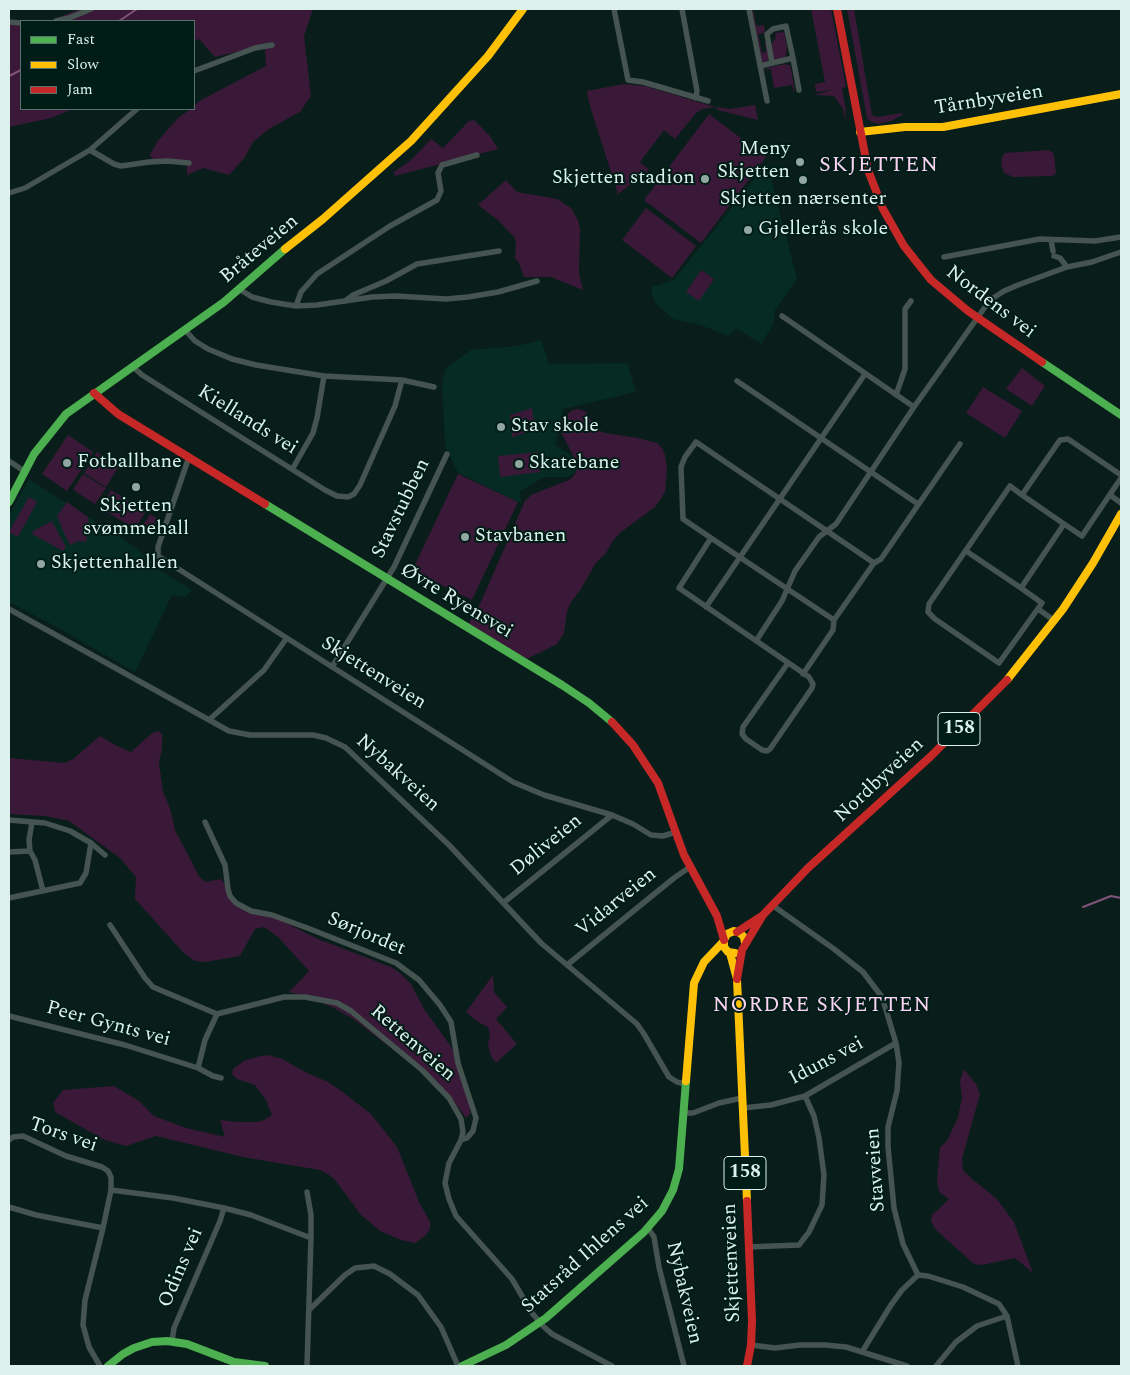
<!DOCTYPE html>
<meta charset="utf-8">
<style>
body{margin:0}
#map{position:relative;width:1130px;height:1375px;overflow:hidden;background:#091e1a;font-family:Spectral,serif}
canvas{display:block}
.frame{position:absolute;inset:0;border:10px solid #dcf1eb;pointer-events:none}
.legend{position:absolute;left:20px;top:20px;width:175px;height:90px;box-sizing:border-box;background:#001c16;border:1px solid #58716b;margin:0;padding:6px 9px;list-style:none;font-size:15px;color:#dcf1eb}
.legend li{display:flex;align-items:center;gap:10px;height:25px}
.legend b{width:25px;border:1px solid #58716b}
</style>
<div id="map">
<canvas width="1130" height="1375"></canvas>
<div class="frame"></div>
<ul class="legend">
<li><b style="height:6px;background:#4caf50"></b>Fast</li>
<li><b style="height:6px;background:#ffc107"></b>Slow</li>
<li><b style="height:6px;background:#c62828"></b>Jam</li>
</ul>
</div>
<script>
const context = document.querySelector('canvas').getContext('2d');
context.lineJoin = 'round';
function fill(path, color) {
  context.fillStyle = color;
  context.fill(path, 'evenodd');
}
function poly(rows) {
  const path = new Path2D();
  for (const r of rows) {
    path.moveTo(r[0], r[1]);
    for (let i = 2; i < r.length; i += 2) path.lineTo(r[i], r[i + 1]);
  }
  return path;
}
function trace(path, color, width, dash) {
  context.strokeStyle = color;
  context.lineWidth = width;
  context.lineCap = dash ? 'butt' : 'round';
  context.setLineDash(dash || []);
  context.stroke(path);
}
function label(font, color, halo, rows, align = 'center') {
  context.font = font + ' Spectral,serif';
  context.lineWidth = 4;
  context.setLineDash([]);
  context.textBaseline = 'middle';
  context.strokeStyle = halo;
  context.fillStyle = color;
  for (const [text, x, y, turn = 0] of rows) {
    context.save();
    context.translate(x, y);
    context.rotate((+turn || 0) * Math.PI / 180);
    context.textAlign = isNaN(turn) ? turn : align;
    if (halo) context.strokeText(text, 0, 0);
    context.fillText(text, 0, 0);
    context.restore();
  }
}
const built = poly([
 [767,163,797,279,775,310,773,325,761,344,736,328,729,336,700,325,673,319,655,303,652,294,652,287,674,280],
 [541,340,549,364,627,363,636,392,563,409,555,445,573,456,580,468,568,477,545,477,520,491,521,503,458,473,445,445,442,382,446,368,471,350,517,346],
 [29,479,135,547,158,569,192,590,185,597,172,595,135,672,51,624,9,602,9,515]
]);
const green = poly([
 [80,9,313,9,304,36,311,96,300,112,269,129,253,142,245,157,229,175,203,168,187,175,187,162,153,160,150,155,157,142,179,117,191,109,194,109,194,106,201,100,266,66,265,50,262,46,215,57,199,39,194,41,194,21,49,21],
 [752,9,753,9,756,25,758,26,764,25,765,33,758,34,762,53,766,52,765,43,767,43,769,59,765,63,761,61],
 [811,9,831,9,846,87,842,88,846,111,845,112,846,116,844,117,843,109,834,96,814,95,832,90,816,92,815,84,825,82],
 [847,9,854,9,872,115,877,117,902,113,903,115,900,116,891,121,878,124,870,121,867,118],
 [21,24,21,109,73,109,51,118,9,127,9,25],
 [784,32,787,47,786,56,784,59,774,61,771,45,776,37,775,33],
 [786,64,787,65,790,65,795,91,794,92,792,85,774,88,771,69,763,70,770,67],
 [624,84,645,86,715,107,730,109,755,105,758,120,718,110,715,107,702,109,696,113,675,139,664,130,640,162,649,170,618,194,589,103,587,91],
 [709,114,766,157,701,243,644,200],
 [474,120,490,136,498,149,395,176,394,172,411,160,431,139,443,148,469,121],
 [1049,150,1054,154,1056,173,1052,176,1013,177,1004,173,1001,164,1002,157,1005,153],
 [506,180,517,192,557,199,571,208,578,220,580,229,579,273,583,290,551,277,524,277,519,263,515,258,516,243,514,237,498,220,478,205],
 [646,208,696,246,672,278,622,240],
 [701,270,714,279,699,301,686,292],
 [1022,368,1045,386,1032,406,1006,389],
 [983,387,1022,411,1005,438,966,413],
 [532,408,535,430,512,437,510,415],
 [577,409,585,411,598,430,605,433,638,438,657,443,662,448,665,455,667,470,665,492,655,507,621,532,612,542,606,553,595,564,581,589,571,602,567,611,564,633,557,644,527,659,465,630,480,604,525,501,531,495,569,480,574,476,577,469,576,461,560,430,559,423,571,411],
 [68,435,93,452,67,491,42,474],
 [97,452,119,466,106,487,84,473],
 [538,452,540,472,500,477,498,456],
 [83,474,106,488,95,504,73,490],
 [458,474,518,502,472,600,412,571],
 [111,490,146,511,135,529,100,508],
 [29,497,37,502,18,537,9,532],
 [67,502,88,517,89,525,86,542,78,541,70,545,64,533,57,516],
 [150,514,158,519,148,535,140,530],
 [52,521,66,547,63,551,32,534,33,531],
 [158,731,162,734,162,749,159,762,163,792,170,808,175,830,199,876,205,882,221,879,238,903,280,920,318,939,391,967,401,974,411,984,424,1009,450,1045,463,1069,471,1103,470,1114,466,1118,453,1100,423,1071,401,1056,355,1020,332,1007,305,996,289,992,309,971,278,937,264,927,255,929,240,956,205,962,195,961,183,952,135,899,136,877,120,858,69,821,46,816,9,814,9,758,65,763,73,759,100,736,117,746,131,752,151,734],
 [493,975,494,992,507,1007,496,1019,517,1044,496,1063,491,1056,488,1045,490,1034,488,1027,478,1022,466,1012],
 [268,1055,282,1059,305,1072,328,1082,340,1090,371,1114,397,1147,419,1202,430,1222,430,1229,426,1235,415,1243,401,1240,380,1231,361,1215,335,1180,329,1175,320,1170,243,1157,156,1136,126,1146,105,1140,55,1112,53,1103,63,1090,114,1086,139,1101,154,1116,186,1128,225,1137,220,1120,237,1122,257,1122,264,1120,272,1115,266,1100,255,1085,237,1079,232,1074,233,1069,244,1061,260,1056],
 [964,1069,976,1084,980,1094,962,1159,963,1170,972,1179,996,1198,1014,1222,1033,1273,1015,1258,982,1265,974,1264,936,1230,931,1221,932,1215,949,1199,939,1192,937,1180,940,1147,947,1141,958,1117,962,1098,960,1081]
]);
const stream = poly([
 [119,21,137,9],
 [9,76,21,70],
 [1083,907,1111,896,1121,898]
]);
const street = poly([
 [614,9,628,80,643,82,708,101],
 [682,9,697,91,696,98],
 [749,9,767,101],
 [56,21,69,18,91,9],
 [9,22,21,23],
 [793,58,799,90],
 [760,66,793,58,786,26,773,29,767,34,772,63],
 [194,71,255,48,272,45],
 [90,150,114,164,121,166,149,162,168,161,189,163],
 [9,193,25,188,90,150,137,109],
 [1051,240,1053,251],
 [1054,256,1060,258,1067,267],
 [944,257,1040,239,1095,241,1121,237],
 [239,289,252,297,271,302,296,306,317,305,372,297,396,296,446,299,468,297,498,292,537,281],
 [345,301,353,295,386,281,417,264,499,251],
 [296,306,301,292,317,274,390,226,437,200,441,191,438,173,442,165,477,155],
 [782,316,914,407],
 [185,330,195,341,208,349,232,359,256,365,324,376,402,380,434,387],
 [132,366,142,375,325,490,337,496,348,497,354,494,360,485,395,406,402,380],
 [737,381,918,504],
 [896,395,905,369,905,309,911,301],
 [189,457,158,547,158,556,513,782,544,795,612,815,633,824,651,835,663,836,676,832],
 [9,461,24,471],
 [293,468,313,433,317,418,324,376],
 [1110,495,1121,503],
 [1064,524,1082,536,1121,478],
 [711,538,834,620],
 [966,551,1021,588,1064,524,1022,495],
 [1021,588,1042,603,999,663,935,619,928,612,929,604,1010,486,1022,495,1060,440,1068,439,1121,475],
 [706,607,865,374],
 [9,609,229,731,250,735,313,735,326,738,345,747,449,845,541,943,637,1024,644,1034,669,1077,677,1082,686,1084],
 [1038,609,1055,621],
 [756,641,782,601,795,571,819,537,836,524,914,407,990,300,1004,291,1018,285,1067,267,1092,262,1121,252],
 [788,663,743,727,742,734,746,739,762,750,767,751,770,749,812,688,813,684,809,677,679,588,711,538,683,519,681,467,685,457,696,442,874,563],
 [332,667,394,567,447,454],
 [803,674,833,630,834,620,874,563,881,559,960,444],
 [209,720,264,670,286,639],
 [9,820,45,823,70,831,91,843,105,855],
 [32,822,29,840,30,851,35,860,43,891],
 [205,822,225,865,228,889,230,896,236,903,251,911,272,915,310,929,396,963,419,980,440,1005,451,1022,458,1063,476,1118,473,1131,467,1138,461,1140],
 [9,852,30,851],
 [9,898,80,883,86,873,91,843],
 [503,903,612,815],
 [772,905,834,949,863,972,882,997,896,1043,899,1063,897,1091,888,1127,888,1147,894,1208,903,1244,918,1275],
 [110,925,145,978,153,987,217,1014,284,997,305,997,337,1003,351,1011,422,1070,449,1098,461,1119,463,1132,461,1140,449,1163,445,1183,449,1199,456,1216,512,1279,532,1313,543,1326,552,1334,612,1366],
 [567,965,674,878,690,867],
 [217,1014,205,1040,198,1068,213,1076,221,1078],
 [9,1016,125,1045,198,1068],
 [743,1108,771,1105,805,1096,896,1043],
 [684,1113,693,1113,719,1103,742,1098],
 [9,1140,13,1137,23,1136,66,1156,102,1167,108,1171,111,1177,111,1190,103,1228,85,1300,83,1325,89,1347,100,1366],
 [111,1190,173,1198,224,1208,251,1215,311,1238],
 [9,1207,36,1215,103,1228],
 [648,1228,654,1237,659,1267,684,1366],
 [748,1247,799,1245,809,1232,822,1205,824,1175,819,1138,814,1116,805,1096],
 [309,1310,345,1275,355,1268,374,1266,390,1274,418,1295,441,1327,458,1366],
 [172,1341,174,1328,220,1221,224,1208],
 [751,1345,775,1348,800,1345,825,1345,846,1347,907,1366],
 [862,1352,891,1305,902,1290,918,1275,928,1276,963,1287,999,1304,1007,1316,1018,1366],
 [307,1366,311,1238,311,1215,307,1192],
 [936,1366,956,1342,977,1326,1007,1316]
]);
const fast = poly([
 [1042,362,1121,415],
 [9,502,34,454,66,414,224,302,285,249],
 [265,504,562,685,589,703,612,722],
 [108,1366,123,1354,134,1348,152,1342,167,1341,187,1344,234,1362,265,1366],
 [462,1366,506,1345,546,1318,644,1232,662,1211,673,1190,679,1169,686,1081]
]);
const slow = poly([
 [860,132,905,127,943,127,1121,94],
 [285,249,323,219,411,141,488,56,523,9],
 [1007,680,1063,609,1093,563,1121,514],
 [730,953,737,979,747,1201],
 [735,953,728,952,724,947,724,940,727,934,734,931,740,933,744,937,745,943],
 [686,1081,694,983,704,962,723,942]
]);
const jam = poly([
 [837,9,868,170,883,209,904,246,931,280,968,311,1042,362],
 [94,393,118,414,265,504],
 [612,722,633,745,658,783,684,855,717,916,724,940],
 [737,932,760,917],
 [737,979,742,950,763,915,808,868,930,757,1007,680],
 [747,1201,752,1321,751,1345,747,1366]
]);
const markers = [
 [800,162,5,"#92a7a2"],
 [705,179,5,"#92a7a2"],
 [803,180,5,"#92a7a2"],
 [748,230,5,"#92a7a2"],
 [501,427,5,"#92a7a2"],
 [67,463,5,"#92a7a2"],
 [519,464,5,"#92a7a2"],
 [136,487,5,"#92a7a2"],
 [465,537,5,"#92a7a2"],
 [41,564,5,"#92a7a2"]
];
const shields = [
 [959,729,42],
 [745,1173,42]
];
const shieldNames = [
 ["158",959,729],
 ["158",745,1173]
];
const streetNames = [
 ["Tårnbyveien",989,101,-9],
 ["Bråteveien",260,250,-40],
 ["Nordens vei",990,303,37],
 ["Kiellands vei",247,421,32],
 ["Stavstubben",402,509,-64],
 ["Øvre Ryensvei",456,602,31],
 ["Skjettenveien",373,674,32],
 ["Nybakveien",397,774,42],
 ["Nordbyveien",880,781,-43],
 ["Døliveien",547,846,-39],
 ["Vidarveien",617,903,-39],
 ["Sørjordet",366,935,23],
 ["Peer Gynts vei",108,1025,15],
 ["Rettenveien",412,1044,41],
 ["Iduns vei",827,1062,-28],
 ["Tors vei",63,1136,19],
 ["Stavveien",877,1170,-94],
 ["Statsråd Ihlens vei",586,1256,-42],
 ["Skjettenveien",733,1263,-92],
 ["Odins vei",182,1268,-67],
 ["Nybakveien",683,1293,77]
];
const poiNames = [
 ["Meny",790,150,"right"],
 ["Skjetten",790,173,"right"],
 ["Skjetten stadion",695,179,"right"],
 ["Skjetten nærsenter",803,200,"center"],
 ["Gjellerås skole",758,230],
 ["Stav skole",511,427],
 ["Fotballbane",77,463],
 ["Skatebane",529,464],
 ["Skjetten",136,507,"center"],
 ["svømmehall",136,530,"center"],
 ["Stavbanen",475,537],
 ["Skjettenhallen",51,564]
];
const neighbourhoodNames = [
 ["NORDRE SKJETTEN",822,1007]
];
const quarterNames = [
 ["SKJETTEN",879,167]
];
fill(built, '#052b24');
fill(green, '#391937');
trace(stream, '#81537b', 2);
trace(street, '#455450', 5.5);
trace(fast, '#4caf50', 8);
trace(slow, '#ffc107', 8);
trace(jam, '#c62828', 8);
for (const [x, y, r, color] of markers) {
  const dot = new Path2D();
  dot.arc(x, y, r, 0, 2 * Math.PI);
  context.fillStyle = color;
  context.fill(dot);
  trace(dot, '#001c16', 2);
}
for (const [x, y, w] of shields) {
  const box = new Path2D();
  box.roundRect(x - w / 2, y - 16.5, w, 33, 4);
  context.fillStyle = '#001c16';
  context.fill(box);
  trace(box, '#dcf1eb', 1);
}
label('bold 19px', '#dcf1eb', null, shieldNames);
label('20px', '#dcf1eb', '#001c16', streetNames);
label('20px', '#dcf1eb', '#001c16', poiNames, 'left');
context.letterSpacing = '1px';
label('21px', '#fbd4f4', '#001c16', neighbourhoodNames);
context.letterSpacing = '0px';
context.letterSpacing = '1px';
label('22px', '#fbd4f4', '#001c16', quarterNames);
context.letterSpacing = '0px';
</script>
